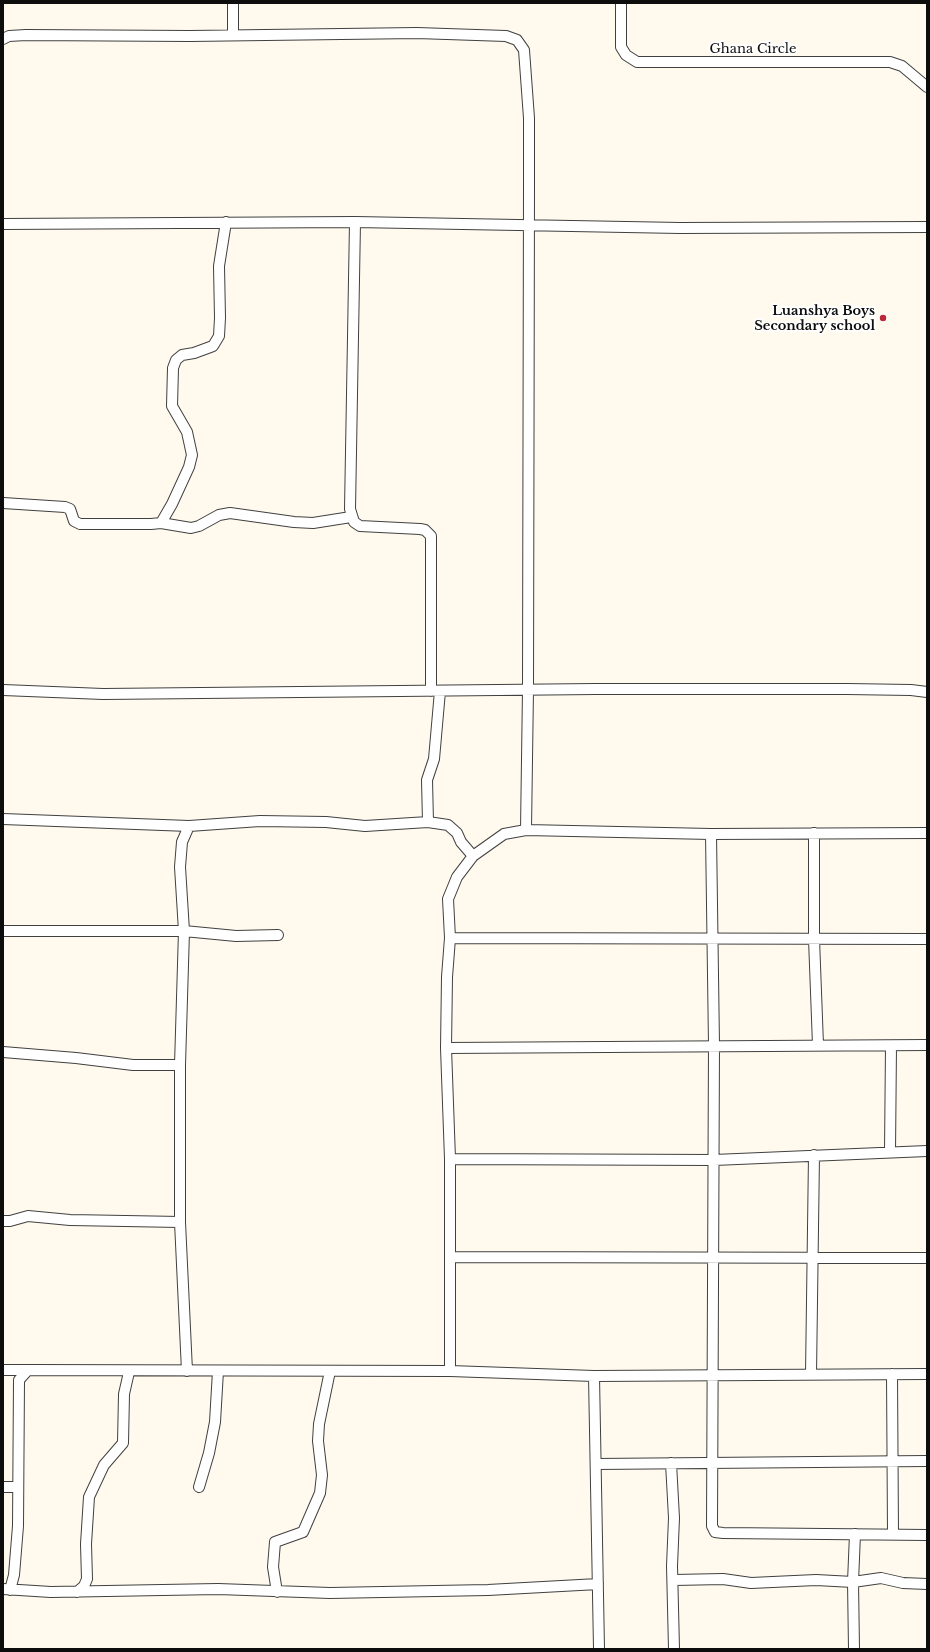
<!DOCTYPE html>
<style>
body{margin:0}
#map{position:relative;width:930px;height:1652px;overflow:hidden;background:#fffaed;font-family:"Libre Baskerville",serif}
canvas{display:block}
.frame{position:absolute;inset:0;border:4px solid #0d0d0d;pointer-events:none}
</style>
<div id="map">
<canvas width="930" height="1652"></canvas>
<div class="frame"></div>
</div>
<script>
const context = document.querySelector('canvas').getContext('2d');
context.lineJoin = 'round';
function poly(rows) {
  const path = new Path2D();
  for (const r of rows) {
    path.moveTo(r[0], r[1]);
    for (let i = 2; i < r.length; i += 2) path.lineTo(r[i], r[i + 1]);
  }
  return path;
}
function trace(path, color, width, dash) {
  context.strokeStyle = color;
  context.lineWidth = width;
  context.lineCap = dash ? 'butt' : 'round';
  context.setLineDash(dash || []);
  context.stroke(path);
}
function label(font, color, halo, rows, align = 'center') {
  context.font = font + ' "Libre Baskerville",serif';
  context.lineWidth = 4;
  context.setLineDash([]);
  context.textBaseline = 'middle';
  context.strokeStyle = halo;
  context.fillStyle = color;
  for (const [text, x, y, turn = 0] of rows) {
    context.save();
    context.translate(x, y);
    context.rotate((+turn || 0) * Math.PI / 180);
    context.textAlign = isNaN(turn) ? turn : align;
    if (halo) context.strokeText(text, 0, 0);
    context.fillText(text, 0, 0);
    context.restore();
  }
}
const minor = poly([
 [233,3,233,35],
 [621,3,621,47,626,55,637,62,890,62,902,66,927,87],
 [3,39,9,36,26,35,190,36,417,33,506,36,517,40,524,50,529,118,529,186,528,689,526,830],
 [355,222,350,509,354,522,360,526,420,529,425,530,431,536,431,691],
 [3,224,355,222,680,228,927,227],
 [3,503,65,507,70,509,74,521,80,524,151,524,161,523,191,528,199,526,219,515,230,513,294,522,313,523,351,517],
 [161,523,172,504,189,467,192,455,187,432,172,406,173,368,176,360,182,355,194,353,213,346,219,336,220,318,219,266,226,222],
 [3,690,103,694,596,689,847,689,911,690,927,692],
 [3,819,189,826,260,821,326,822,365,826,428,822,448,825,457,833,461,842,473,856],
 [428,822,427,780,434,759,440,691],
 [814,833,814,939,818,1045],
 [711,834,714,1045,712,1526,715,1532,723,1533,927,1535],
 [3,931,184,931,236,936,278,935],
 [450,938,927,939],
 [446,1048,927,1045],
 [3,1052,76,1058,133,1065,180,1065],
 [890,1152,891,1046],
 [450,1159,714,1160,927,1151],
 [3,1221,10,1221,28,1216,70,1220,180,1222],
 [450,1257,927,1258],
 [3,1370,28,1370],
 [187,1371,180,1222,180,1065,184,931,180,867,182,842,189,826],
 [450,1371,450,1159,446,1048,447,977,450,938,448,899,457,877,473,856,504,834,526,830,711,834,927,833],
 [811,1374,814,1155],
 [892,1374,893,1534],
 [594,1376,599,1649],
 [671,1463,674,1518,672,1566,674,1649],
 [596,1464,927,1461],
 [3,1487,17,1487],
 [199,1487,209,1453,215,1422,218,1371],
 [674,1580,723,1579,751,1583,816,1580,853,1582,881,1578,903,1583,927,1584],
 [3,1589,51,1592,218,1589,330,1593,488,1590,598,1584],
 [10,1590,14,1575,18,1526,19,1380,28,1370,450,1371,594,1376,927,1374],
 [77,1592,84,1586,87,1579,86,1544,89,1497,104,1465,123,1443,124,1394,129,1372],
 [277,1592,273,1567,275,1542,303,1532,320,1493,322,1475,318,1441,319,1424,330,1371],
 [854,1649,853,1582,855,1534]
]);
const markers = [
 [883,318,4,"#b92936"]
];
const streetNames = [
 ["Ghana Circle",753,49]
];
const poiNames = [
 ["Luanshya Boys",875,311],
 ["Secondary school",875,326]
];
trace(minor, '#404040', 12);
trace(minor, '#fff', 10);
for (const [x, y, r, color] of markers) {
  const dot = new Path2D();
  dot.arc(x, y, r, 0, 2 * Math.PI);
  context.fillStyle = color;
  context.fill(dot);
  trace(dot, '#fff', 1.5);
}
label('13px', '#0d0d0d', '#fff', streetNames);
label('bold 13px', '#0d0d0d', '#fff', poiNames, 'right');
</script>
